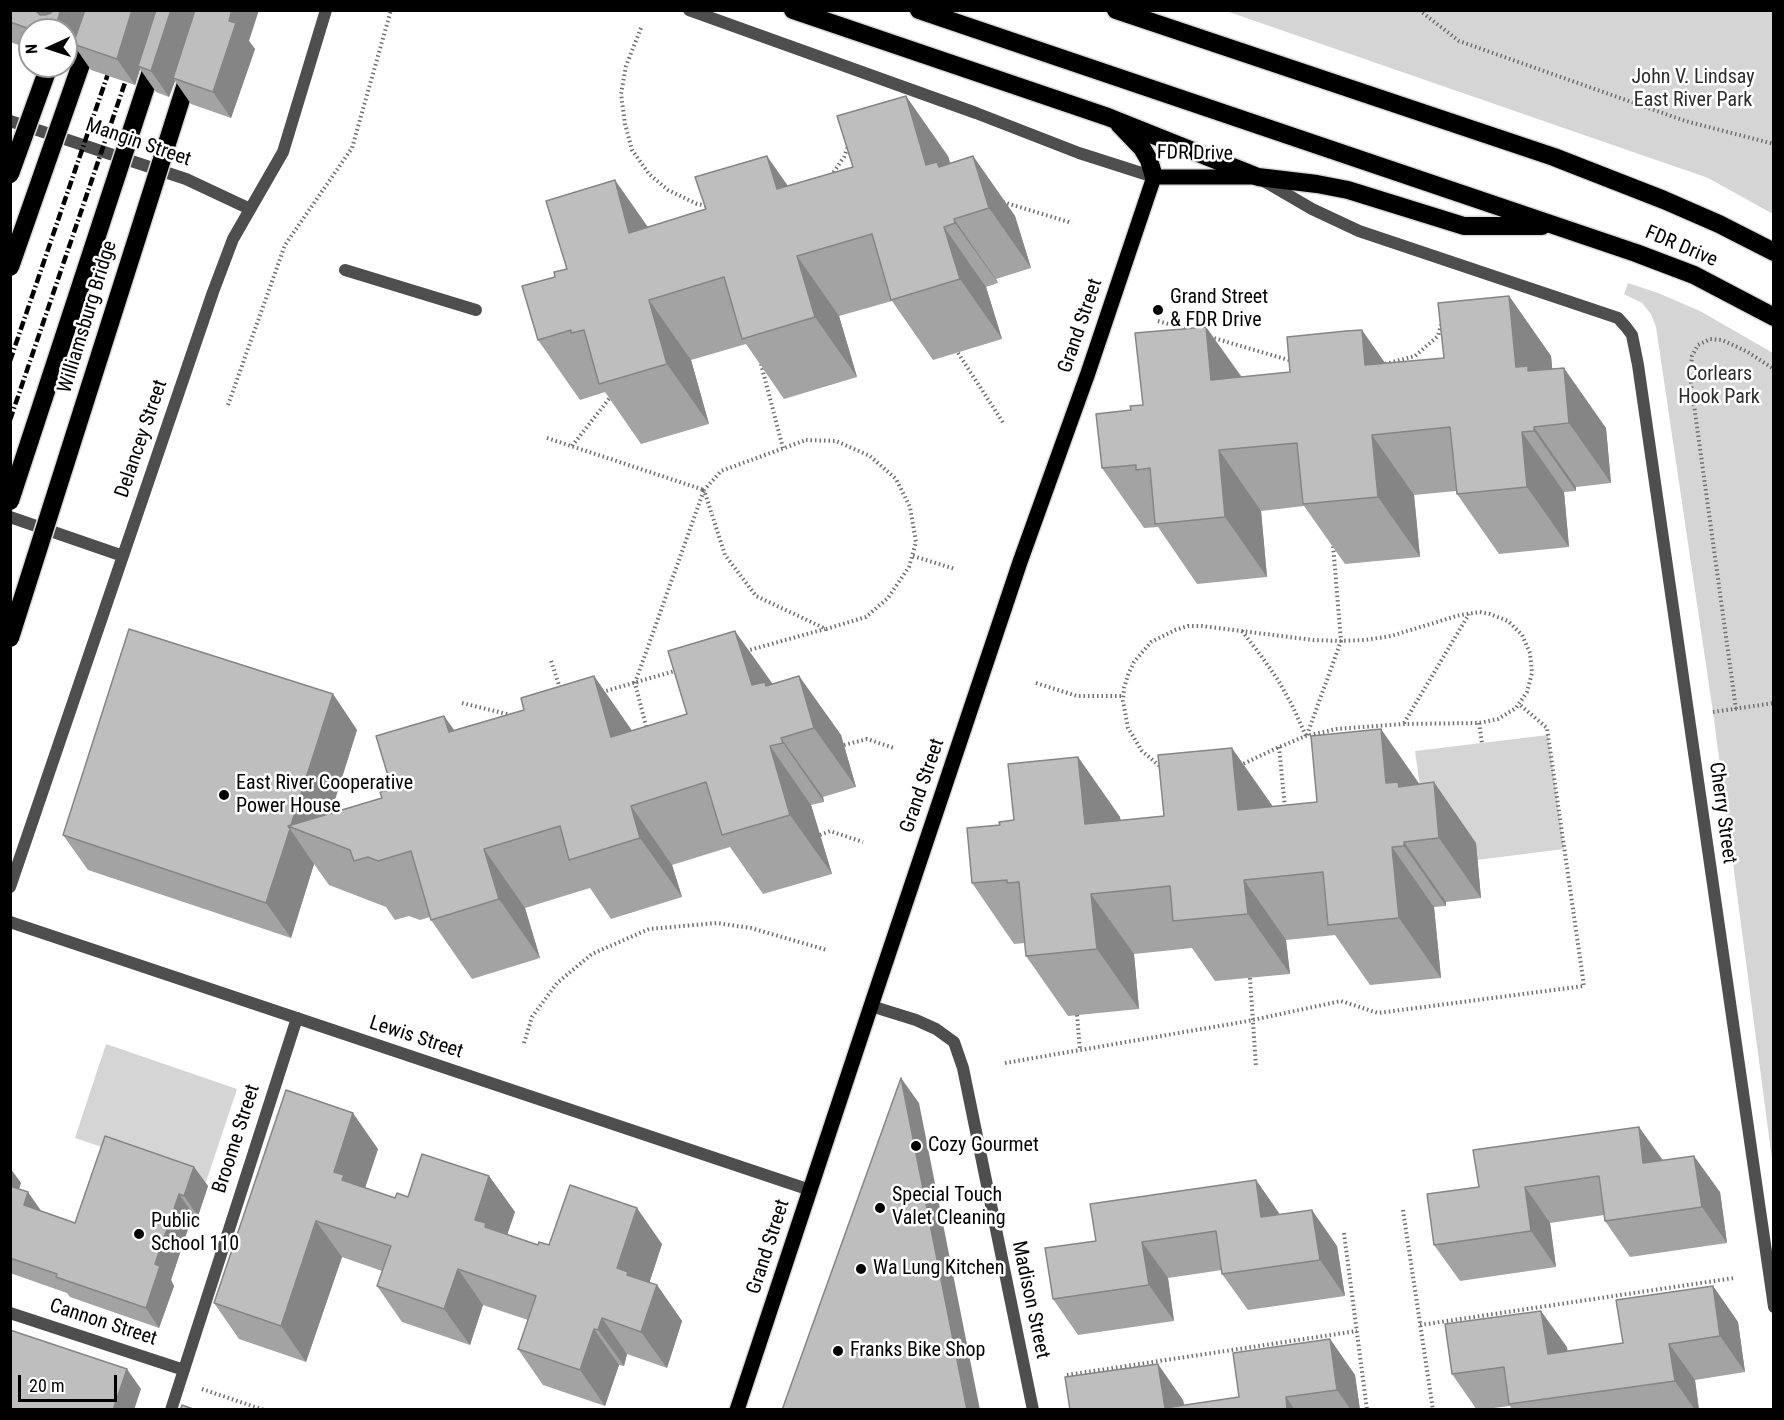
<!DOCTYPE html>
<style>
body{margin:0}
#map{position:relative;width:1784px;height:1420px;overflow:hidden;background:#fff;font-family:"Roboto Condensed",sans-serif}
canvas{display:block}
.frame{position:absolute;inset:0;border:12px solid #000;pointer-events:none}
.north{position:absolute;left:18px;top:18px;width:60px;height:60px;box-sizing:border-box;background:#fff;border:2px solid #999;border-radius:50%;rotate:267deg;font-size:16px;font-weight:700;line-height:24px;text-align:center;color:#000}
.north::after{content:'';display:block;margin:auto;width:21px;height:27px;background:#000;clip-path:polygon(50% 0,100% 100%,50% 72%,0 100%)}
.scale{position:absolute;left:18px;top:1375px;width:99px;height:27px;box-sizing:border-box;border:3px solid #000;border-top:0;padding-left:8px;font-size:18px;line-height:21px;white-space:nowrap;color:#000;-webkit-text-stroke:4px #fff;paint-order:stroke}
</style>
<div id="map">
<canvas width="1784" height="1420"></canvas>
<div class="frame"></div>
<div class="north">N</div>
<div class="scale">20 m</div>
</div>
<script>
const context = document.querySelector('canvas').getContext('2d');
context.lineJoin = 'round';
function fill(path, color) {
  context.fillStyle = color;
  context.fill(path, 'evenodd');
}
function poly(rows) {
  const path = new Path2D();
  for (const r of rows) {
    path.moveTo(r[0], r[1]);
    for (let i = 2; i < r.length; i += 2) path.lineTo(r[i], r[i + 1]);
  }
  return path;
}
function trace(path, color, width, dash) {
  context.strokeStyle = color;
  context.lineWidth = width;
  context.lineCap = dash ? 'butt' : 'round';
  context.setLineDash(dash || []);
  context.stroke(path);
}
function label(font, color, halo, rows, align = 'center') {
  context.font = font + ' "Roboto Condensed",sans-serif';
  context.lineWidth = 5;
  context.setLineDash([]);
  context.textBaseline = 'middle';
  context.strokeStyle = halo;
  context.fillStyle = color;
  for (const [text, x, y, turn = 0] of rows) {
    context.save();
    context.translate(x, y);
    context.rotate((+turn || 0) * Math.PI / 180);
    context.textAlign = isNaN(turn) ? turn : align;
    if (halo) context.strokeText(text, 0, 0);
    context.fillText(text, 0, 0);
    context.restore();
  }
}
const green = poly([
 [1226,11,1773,11,1773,214,1708,178],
 [1628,283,1658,293,1700,311,1773,353,1773,1167,1713,712,1656,327,1651,314,1642,303,1624,294],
 [1548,735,1564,849,1477,860,1428,843,1415,751],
 [106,1044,237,1089,206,1182,75,1138]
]);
const path = poly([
 [1419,10,1459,41,1685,121,1774,144],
 [641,28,626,66,621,94,625,124,632,150,649,174,668,190,697,204,709,206],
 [831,176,844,157,848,146],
 [1003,202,1072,223],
 [1158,321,1189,330],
 [1210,337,1292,361],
 [958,353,1004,424],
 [761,364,783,448],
 [1385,364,1415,356,1438,336,1442,322],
 [228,405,285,245,352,148,391,10],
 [547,438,704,490,635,683,647,730],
 [806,440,836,441,870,456,896,479,910,507,916,542,909,567,888,598,866,617,826,629,756,596,725,555,704,490,721,471,806,440],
 [572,446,612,395],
 [913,556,955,569],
 [1480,612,1490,614,1508,621,1522,635,1530,653,1532,673,1527,692,1516,708,1498,719,1479,723,1403,724,1336,729,1306,736,1279,747,1228,771,1202,777,1175,773,1162,768,1142,751,1128,728,1123,701,1124,688,1128,675,1134,662,1151,642,1175,630,1188,626,1202,626,1313,640,1341,641,1365,640,1391,636,1460,615,1480,612],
 [1242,631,1262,657,1278,680,1292,705,1306,736],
 [746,651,825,629],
 [551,661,561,691],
 [1036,683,1077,696,1123,696],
 [602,692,678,670],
 [462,703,511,715],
 [1736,709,1690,376,1692,356,1698,345,1710,339,1722,340,1746,351,1774,369],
 [1713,712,1774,703],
 [1404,723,1469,614],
 [1479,723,1482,743],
 [1307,735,1341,641,1333,545],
 [844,745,867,739,894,748],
 [1279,747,1285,808],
 [820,835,830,831,863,842],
 [1250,978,1256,1066],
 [1077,1015,1080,1050],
 [524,1043,532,1017,557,983,592,954,649,929,717,923,751,928,827,950],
 [1005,1063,1248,1021,1341,1001,1378,1013,1584,986,1547,728,1519,704],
 [1403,1210,1433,1410],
 [1344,1233,1367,1410],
 [1420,1325,1734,1278],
 [1067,1375,1357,1331],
 [202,1389,264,1410]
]);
const lane = poly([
 [345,270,476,310],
 [10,1313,184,1370],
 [171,1410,297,1018]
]);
const street = poly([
 [689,10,976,113,1079,153,1154,177],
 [10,121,186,179,250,209],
 [1264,181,1312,209,1359,231,1618,318,1626,327,1632,335,1638,365,1774,1307],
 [10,517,123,556],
 [10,887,213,292,233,239,283,152,326,10],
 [10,922,810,1190],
 [871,1006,916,1020,936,1029,954,1042,963,1068,1033,1410]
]);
const primary = poly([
 [737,1410,871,1006,1020,562,1088,373,1154,177,1254,177]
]);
const highway = poly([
 [793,10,1108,117,1258,177,1317,184,1348,190,1464,226,1542,226],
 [919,10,1636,253,1694,275,1774,317],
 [1116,10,1554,157,1664,200,1719,224,1774,252],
 [1119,124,1142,148,1149,160,1154,177]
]);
const rail = poly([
 [10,361,113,59],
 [10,420,131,65]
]);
const highwayBridge = poly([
 [10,174,49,66],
 [10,267,100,10],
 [10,501,171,10],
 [10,638,190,71]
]);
const wall = poly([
 [10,10,249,41,255,49,231,118,191,104,175,81,169,97,156,92,140,69,135,85,91,70,75,47,70,62,66,61,66,30,30,30,30,49,10,42],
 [948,156,950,163,973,156,1015,216,1031,268,996,279,998,283,986,287,1002,339,933,360,892,301,839,316,857,377,784,399,746,344,691,360,709,424,641,444,605,392,580,400,538,340,555,277,567,269,647,227,788,186],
 [1509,296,1551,356,1552,369,1606,428,1611,483,1576,487,1576,491,1564,492,1569,547,1499,554,1457,494,1456,491,1414,495,1420,557,1345,564,1304,506,1261,511,1267,577,1197,584,1158,527,1144,528,1102,468,1131,410,1143,405,1206,327,1242,377,1444,358],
 [594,676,632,731,687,714,773,684,799,676,841,735,856,787,823,797,824,802,811,805,832,874,763,894,730,847,672,865,682,897,611,919,590,888,525,908,540,958,472,979,431,920,430,917,420,920,409,916,395,920,386,907,329,885,314,864,291,938,88,870,63,835,333,694,357,730,331,813,382,798,392,789,444,716,454,730,524,710],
 [1078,757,1120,817,1121,821,1317,802,1419,784,1476,843,1481,898,1446,902,1446,906,1434,907,1441,978,1370,985,1335,935,1286,940,1290,974,1215,981,1192,948,1134,954,1139,1009,1068,1016,1026,956,1025,943,1014,944,972,883,1000,825,1014,820],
 [1639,1127,1663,1160,1720,1192,1727,1243,1630,1257,1605,1221,1604,1215,1550,1223,1556,1267,1460,1281,1434,1245,1479,1187],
 [378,1149,365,1188,395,1198,408,1197,489,1176,515,1212,507,1234,538,1245,662,1244,649,1283,657,1285,682,1321,667,1368,627,1354,624,1366,619,1365,605,1406,543,1385,518,1349,528,1320,483,1305,470,1345,402,1322,377,1286,382,1271,342,1257,306,1362,239,1339,214,1303],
 [194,1167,208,1186,198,1216,193,1214,171,1280,174,1286,159,1328,70,1297,67,1293,10,1273,10,1168,21,1183,19,1189,41,1211,75,1223],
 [1256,1180,1280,1215,1337,1246,1345,1296,1248,1310,1222,1274,1222,1270,1168,1278,1174,1321,1078,1335,1053,1299,1096,1241],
 [1713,1286,1738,1322,1745,1372,1695,1380,1699,1410,1512,1410,1510,1406,1477,1410,1452,1374,1567,1347,1567,1351,1623,1343],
 [1330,1339,1355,1375,1360,1410,1070,1410,1183,1400,1184,1405,1239,1397]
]);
const shadedWall = poly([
 [35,10,58,10,51,26],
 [61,10,88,10,73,44,75,47,70,62,66,57,66,30,54,30],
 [132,10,159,10,138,66,140,69,135,85,117,59],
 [171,10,198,10,173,78,175,81,169,97,151,71],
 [232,10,259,10,249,41,255,49,231,118,213,92,229,21],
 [906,96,948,156,959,193,926,165],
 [767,156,809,216,777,189],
 [973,156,1015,216,1031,268,989,208],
 [615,180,657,240,629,233],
 [954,219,996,279,998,283,955,223],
 [944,227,986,287,1002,339,960,279],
 [797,256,839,316,857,377,815,317],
 [1509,296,1551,356,1556,406,1516,367],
 [649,300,691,360,709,424,667,364],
 [1206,327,1248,387,1211,380],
 [1362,330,1404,390,1365,365],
 [1564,368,1606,428,1611,483,1569,423],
 [1534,427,1576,487,1576,491,1534,431],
 [1522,432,1564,492,1569,547,1527,487],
 [1372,435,1414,495,1420,557,1378,497],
 [1219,450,1261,511,1267,577,1225,517],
 [735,631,777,690,752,685],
 [594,676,635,735,611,737],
 [799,676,841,735,856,787,814,728],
 [333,694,357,730,322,840,290,827],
 [444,716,486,775,449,732],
 [1381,729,1423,789,1437,838,1386,783],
 [781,738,823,797,824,802,783,743],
 [770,746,811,805,832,874,790,815],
 [1232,748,1274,808,1238,810],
 [1078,757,1120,817,1127,884,1085,824],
 [1434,782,1476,843,1481,898,1439,838],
 [631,806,672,865,682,897,640,838],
 [290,829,314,864,291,938,266,903],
 [1404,842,1446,902,1446,906,1404,846],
 [1392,847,1434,907,1441,978,1399,918],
 [484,849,525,908,540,958,499,899],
 [1244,880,1286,940,1290,974,1248,914],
 [1091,894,1134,954,1139,1009,1097,949],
 [901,1078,919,1103,980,1410,967,1410],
 [353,1113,378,1149,361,1200,334,1172],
 [1639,1127,1664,1163,1643,1163],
 [1694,1156,1720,1192,1727,1243,1702,1207],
 [194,1167,208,1186,198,1216,184,1196],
 [10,1168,21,1183,14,1202,10,1197],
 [489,1176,515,1212,503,1247,475,1220],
 [1256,1180,1281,1216,1261,1217],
 [1525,1187,1550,1223,1556,1267,1531,1231],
 [28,1192,42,1212,24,1205],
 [179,1194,193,1214,171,1280,174,1286,159,1328,146,1308,155,1264],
 [637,1208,662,1244,645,1296,657,1285,682,1321,667,1368,641,1332,617,1268],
 [1312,1210,1337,1246,1345,1296,1320,1260],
 [316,1221,342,1257,306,1362,281,1326],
 [1142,1242,1168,1278,1174,1321,1149,1285],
 [458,1269,483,1305,470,1345,444,1309],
 [1713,1286,1738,1322,1745,1372,1720,1336],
 [1541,1311,1567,1347,1573,1390,1548,1354],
 [602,1318,627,1354,624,1366,598,1330],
 [594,1329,619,1365,605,1406,580,1370],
 [1330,1339,1355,1375,1360,1410,1351,1410,1337,1390],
 [1669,1344,1695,1380,1699,1410,1695,1410,1675,1381],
 [1158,1364,1183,1400,1185,1410,1165,1408],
 [127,1369,141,1389,134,1410,113,1410],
 [1286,1397,1295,1410,1287,1410]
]);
const building = poly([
 [10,10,35,10,40,15,45,15,51,13,53,10,61,10,54,30,33,30,10,22,10,10],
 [85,10,132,10,117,59,73,44,85,10],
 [156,10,171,10,151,71,138,66,156,10],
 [195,10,232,10,229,21,236,23,213,92,173,78,195,10],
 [906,96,926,165,937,162,939,167,973,156,989,208,954,219,955,223,944,227,960,279,891,300,872,234,797,256,815,317,742,339,724,277,649,300,667,364,599,384,584,330,571,333,571,330,538,340,522,286,555,277,554,272,567,269,546,201,615,180,629,233,706,209,695,177,767,156,777,189,853,167,837,116,906,96],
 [1509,296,1516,367,1528,366,1528,371,1564,368,1569,423,1534,427,1534,431,1522,432,1527,487,1457,494,1450,427,1372,435,1378,497,1303,504,1297,443,1219,450,1225,517,1155,524,1150,468,1136,470,1136,465,1102,468,1096,414,1131,410,1130,406,1143,405,1135,333,1206,327,1211,380,1290,372,1287,337,1346,331,1362,330,1365,365,1444,358,1438,303,1509,296],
 [129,629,333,694,291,825,288,826,290,829,266,903,63,835,129,629],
 [735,631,752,685,765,682,766,686,799,676,814,728,781,738,783,743,770,746,790,815,722,835,706,782,631,806,640,838,569,860,560,826,484,849,499,899,431,920,411,851,378,861,368,857,354,861,350,850,288,826,382,798,380,792,392,789,376,736,444,716,449,732,524,710,521,698,594,676,611,737,687,714,668,651,735,631],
 [1381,729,1386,783,1398,782,1399,787,1434,782,1439,838,1404,842,1404,846,1392,847,1399,918,1328,925,1323,872,1244,880,1248,914,1173,921,1170,886,1091,894,1097,949,1026,956,1019,882,1007,883,1007,880,972,883,967,828,1000,825,999,822,1014,820,1008,764,1078,757,1085,824,1164,816,1158,755,1232,748,1238,810,1317,802,1311,736,1381,729],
 [901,1078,967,1410,782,1410,901,1078],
 [286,1090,353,1113,334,1172,344,1175,342,1180,395,1198,397,1193,408,1197,422,1154,489,1176,475,1220,486,1223,485,1227,538,1245,539,1242,549,1245,570,1185,637,1208,617,1268,628,1272,627,1275,657,1285,641,1332,602,1318,598,1330,594,1329,580,1370,518,1349,536,1296,458,1269,444,1309,377,1286,391,1246,316,1221,281,1326,214,1303,286,1090],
 [1639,1127,1643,1163,1694,1156,1702,1207,1605,1221,1599,1176,1525,1187,1531,1231,1434,1245,1427,1194,1479,1187,1473,1150,1639,1127],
 [105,1136,194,1167,184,1196,179,1194,155,1264,160,1266,146,1308,56,1277,57,1274,10,1258,10,1186,28,1192,24,1205,75,1223,105,1136],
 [1256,1180,1261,1217,1312,1210,1320,1260,1222,1274,1216,1231,1142,1242,1149,1285,1053,1299,1045,1248,1096,1241,1090,1204,1256,1180],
 [1713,1286,1720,1336,1669,1344,1675,1381,1509,1404,1504,1367,1452,1374,1445,1324,1541,1311,1548,1354,1623,1343,1616,1300,1713,1286],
 [10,1330,127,1369,113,1410,10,1410,10,1330],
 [1330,1339,1337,1390,1286,1397,1287,1410,1070,1410,1065,1377,1158,1364,1165,1408,1239,1397,1233,1353,1330,1339],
 [182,1405,196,1410,180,1410,182,1405]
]);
const markers = [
 [1158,310,6,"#000"],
 [224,795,6,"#000"],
 [916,1146,6,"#000"],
 [880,1208,6,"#000"],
 [139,1234,6,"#000"],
 [861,1269,6,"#000"],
 [838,1351,6,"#000"]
];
const parkNames = [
 ["John V. Lindsay",1693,78],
 ["East River Park",1693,101],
 ["Corlears",1719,375],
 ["Hook Park",1719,398]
];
const streetNames = [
 ["Mangin Street",138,143,19],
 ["FDR Drive",1195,154,1],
 ["FDR Drive",1681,247,23],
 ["Williamsburg Bridge",88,317,-73],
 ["Grand Street",1081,326,-71],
 ["Delancey Street",142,439,-71],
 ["Grand Street",923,786,-71],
 ["Cherry Street",1722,813,82],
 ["Lewis Street",416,1038,18],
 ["Broome Street",237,1139,-72],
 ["Grand Street",769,1247,-72],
 ["Madison Street",1030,1300,78],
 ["Cannon Street",103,1323,18]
];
const poiNames = [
 ["Grand Street",1170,298],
 ["& FDR Drive",1170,321],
 ["East River Cooperative",236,784],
 ["Power House",236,807],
 ["Cozy Gourmet",928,1146],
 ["Special Touch",892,1196],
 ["Valet Cleaning",892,1219],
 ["Public",151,1222],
 ["School 110",151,1245],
 ["Wa Lung Kitchen",873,1269],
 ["Franks Bike Shop",850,1351]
];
fill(green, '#d5d5d5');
trace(primary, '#dbdbdb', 18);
trace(highway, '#dbdbdb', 21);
trace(path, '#707070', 4, [1.5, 3]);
trace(lane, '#4e4e4e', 12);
trace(street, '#4e4e4e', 12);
trace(primary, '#000', 15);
trace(highway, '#000', 18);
trace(rail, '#000', 4.5, [9, 3, 1.5, 3]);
trace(highwayBridge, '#dbdbdb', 21, []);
trace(highwayBridge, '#000', 18);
fill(wall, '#a3a3a3');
fill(shadedWall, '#858585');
fill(building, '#bebebe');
trace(building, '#858585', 1.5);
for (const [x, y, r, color] of markers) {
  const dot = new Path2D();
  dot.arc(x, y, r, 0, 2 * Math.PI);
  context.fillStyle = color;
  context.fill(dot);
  trace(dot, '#fff', 2);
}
label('20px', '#2c2c2c', '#fff', parkNames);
label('20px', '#000', '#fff', streetNames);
label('20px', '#000', '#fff', poiNames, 'left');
</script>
